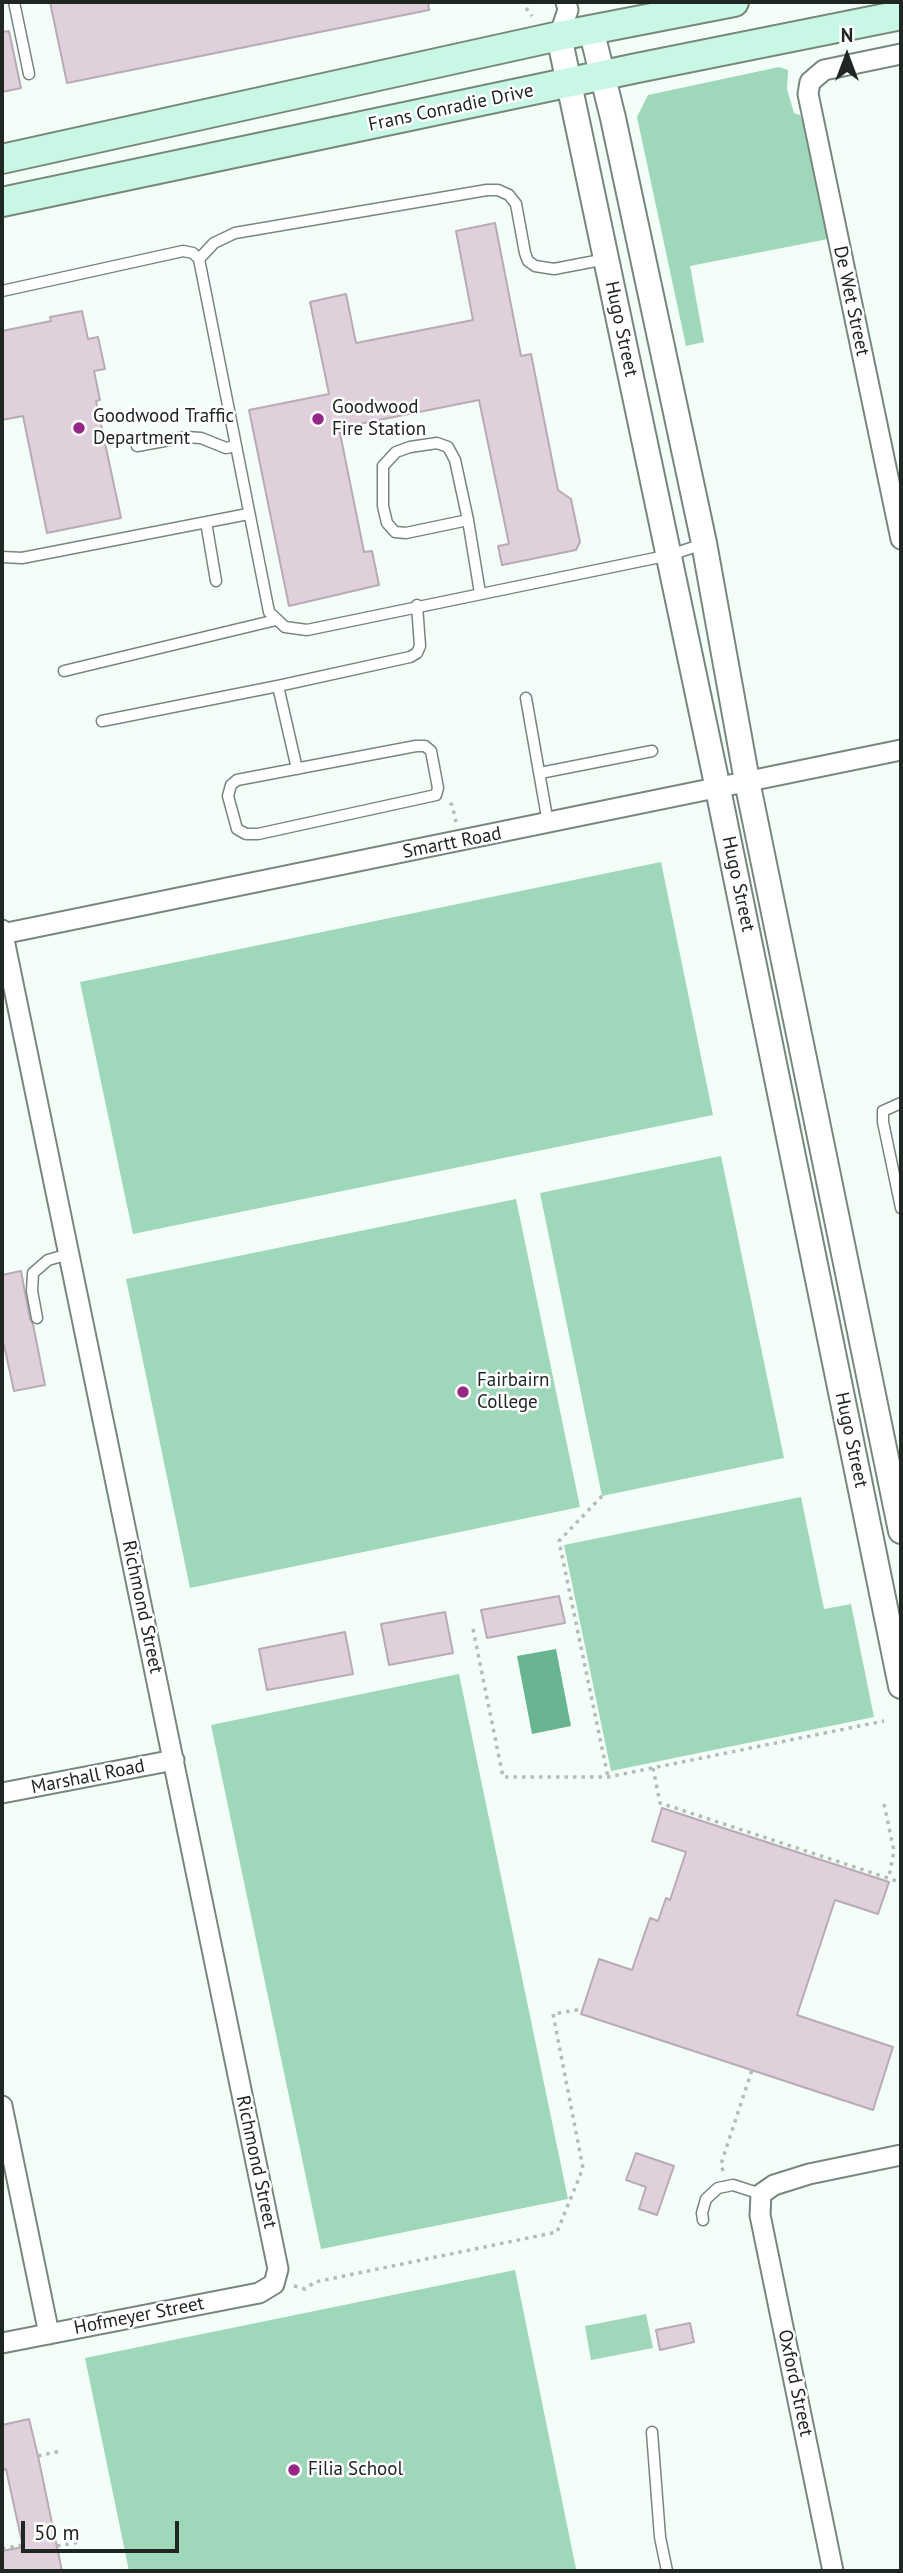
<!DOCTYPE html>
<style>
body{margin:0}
#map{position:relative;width:903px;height:2573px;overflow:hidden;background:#f3fef8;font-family:"PT Sans",sans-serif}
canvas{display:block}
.frame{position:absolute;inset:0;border:4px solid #202723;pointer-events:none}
.north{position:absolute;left:812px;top:21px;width:70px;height:70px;-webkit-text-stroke:5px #fff;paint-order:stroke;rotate:0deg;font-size:19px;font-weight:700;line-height:28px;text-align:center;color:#202723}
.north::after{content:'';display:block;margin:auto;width:24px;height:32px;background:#202723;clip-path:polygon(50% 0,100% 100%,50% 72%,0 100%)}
.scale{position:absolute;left:21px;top:2521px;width:158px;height:32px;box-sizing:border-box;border:4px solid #202723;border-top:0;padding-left:9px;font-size:21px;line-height:24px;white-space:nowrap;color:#202723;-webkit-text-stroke:5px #fff;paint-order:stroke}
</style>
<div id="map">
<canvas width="903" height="2573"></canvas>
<div class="frame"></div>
<div class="north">N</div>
<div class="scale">50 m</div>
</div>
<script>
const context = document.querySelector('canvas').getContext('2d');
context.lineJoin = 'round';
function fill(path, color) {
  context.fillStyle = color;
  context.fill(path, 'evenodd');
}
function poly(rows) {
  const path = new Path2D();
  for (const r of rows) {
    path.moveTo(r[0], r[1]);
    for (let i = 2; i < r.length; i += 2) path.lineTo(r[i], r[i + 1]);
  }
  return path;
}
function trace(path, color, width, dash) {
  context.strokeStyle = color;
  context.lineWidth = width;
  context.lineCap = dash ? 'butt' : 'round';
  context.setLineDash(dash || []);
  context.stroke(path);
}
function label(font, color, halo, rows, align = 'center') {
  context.font = font + ' "PT Sans",sans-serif';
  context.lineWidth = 5;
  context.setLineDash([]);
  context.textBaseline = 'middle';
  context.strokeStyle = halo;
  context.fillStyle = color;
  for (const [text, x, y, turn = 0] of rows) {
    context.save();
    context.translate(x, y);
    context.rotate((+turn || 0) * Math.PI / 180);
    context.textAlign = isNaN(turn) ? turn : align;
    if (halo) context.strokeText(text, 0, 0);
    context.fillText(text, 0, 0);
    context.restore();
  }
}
const green = poly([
 [779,67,788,70,787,89,794,113,800,115,803,123,828,239,690,266,704,342,686,346,637,117,648,95],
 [661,862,713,1115,133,1234,80,982],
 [721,1156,784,1458,602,1496,540,1193],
 [516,1199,580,1507,190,1588,126,1279],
 [801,1497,824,1609,851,1604,874,1717,611,1771,564,1545],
 [459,1674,568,2199,321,2249,211,1725],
 [515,2270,576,2569,563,2571,129,2571,85,2358],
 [646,2314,653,2348,591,2360,585,2326]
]);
const water = poly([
 [556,1649,571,1726,532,1734,517,1656]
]);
const building = poly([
 [50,2,428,2,429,10,67,83,50,2],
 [9,31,21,88,2,92,2,32,9,31],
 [495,223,521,356,531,354,558,490,571,499,580,542,576,550,502,565,498,546,509,544,479,400,339,428,364,552,372,551,379,585,289,606,249,410,329,394,310,302,346,294,356,343,473,320,456,231,495,223],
 [82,311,88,339,98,337,105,369,94,371,100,400,96,401,121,518,47,533,23,416,2,420,2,331,51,321,50,317,82,311],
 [21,1271,30,1319,33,1324,45,1385,14,1391,4,1345,2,1346,2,1275,21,1271],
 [559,1596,565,1623,487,1638,481,1610,559,1596],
 [445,1612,453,1653,389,1665,381,1624,445,1612],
 [345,1632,353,1674,267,1690,259,1649,345,1632],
 [662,1808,889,1882,878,1914,835,1900,797,2015,893,2047,873,2110,581,2014,599,1959,632,1970,650,1918,658,1921,666,1898,670,1900,686,1852,652,1841,662,1808],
 [636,2153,674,2166,657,2215,639,2209,646,2187,626,2180,636,2153],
 [690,2323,694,2342,660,2350,656,2330,690,2323],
 [29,2419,38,2456,62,2571,2,2571,2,2551,23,2547,6,2469,2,2470,2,2425,29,2419]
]);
const path = poly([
 [526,8,532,16],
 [450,803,452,805,456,822],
 [602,1496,559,1541,608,1777],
 [473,1629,503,1777,608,1777,884,1721],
 [653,1768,660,1803,900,1882],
 [884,1804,894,1851,889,1877],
 [723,2171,721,2164,752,2070],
 [294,2286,305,2289,315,2282,557,2232,583,2168,553,2014,583,2009],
 [38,2456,60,2451],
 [57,2546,79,2542],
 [2,2549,22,2545]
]);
const service = poly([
 [14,2,29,74],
 [199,259,214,243,235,233,487,190,498,190,509,195,516,204,525,253,528,261,535,266,554,269,606,259],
 [2,291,183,251,193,253,199,259,269,612,285,627,307,630,670,555,703,544],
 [137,446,186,437,201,438,226,448,236,446],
 [468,520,406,533,395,532,387,523,383,506,383,466,396,452,410,447,437,443,448,447,455,460,468,520,480,593],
 [206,522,216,581],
 [2,557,22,558,248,514],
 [64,671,276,620],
 [278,686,297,769],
 [526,698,548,823],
 [102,721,278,686,410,657,417,653,420,646,417,605],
 [416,746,425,746,431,751,438,788,436,795,258,834,246,834,237,829,228,796,231,785,237,780,416,746],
 [540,773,652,751],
 [901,1103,883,1111,883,1122,901,1208],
 [37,1318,32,1291,33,1273,48,1260,69,1254],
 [703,2220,702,2213,706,2199,718,2188,733,2185,761,2194],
 [652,2432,660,2537,667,2571]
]);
const minor = poly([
 [559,36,568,10,566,2],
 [901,54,824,70,810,82,808,94,901,539],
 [2,930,278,2269,274,2284,259,2293,2,2343],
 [2,934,901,750],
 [2,1793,174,1760],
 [2,2106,49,2334],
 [833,2571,760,2215,761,2194,774,2185,809,2174,901,2155]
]);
const tertiary = poly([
 [591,29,613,118,704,543,747,781,901,1531],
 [559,36,718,789,901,1686]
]);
const secondary = poly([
 [2,159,559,36,734,2],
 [2,202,637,68,901,15]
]);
const markers = [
 [318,419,7,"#962786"],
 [79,428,7,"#962786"],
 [463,1392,7,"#962786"],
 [294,2470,7,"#962786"]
];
const streetNames = [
 ["Frans Conradie Drive",451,108,-12],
 ["De Wet Street",851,301,78],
 ["Hugo Street",621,329,78],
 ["Smartt Road",452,843,-11],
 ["Hugo Street",738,884,78],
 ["Hugo Street",851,1440,78],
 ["Richmond Street",142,1607,78],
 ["Marshall Road",88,1777,-11],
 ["Richmond Street",256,2162,78],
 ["Hofmeyer Street",139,2316,-11],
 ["Oxford Street",795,2383,78]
];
const poiNames = [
 ["Goodwood",332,408],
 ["Fire Station",332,430],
 ["Goodwood Traffic",93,417],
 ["Department",93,439],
 ["Fairbairn",477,1381],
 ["College",477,1403],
 ["Filia School",308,2470]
];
fill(green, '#9fd7bb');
fill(water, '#69b491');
fill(building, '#dfd0db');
trace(building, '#b9aab5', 2);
trace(service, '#77877e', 13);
trace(minor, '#77877e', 23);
trace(tertiary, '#77877e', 28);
trace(secondary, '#77877e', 32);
trace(path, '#b3bdb8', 3.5, [3.5, 5]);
trace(service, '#fff', 10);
trace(minor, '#fff', 19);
trace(tertiary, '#fff', 24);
trace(secondary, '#c8f8e5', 28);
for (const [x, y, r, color] of markers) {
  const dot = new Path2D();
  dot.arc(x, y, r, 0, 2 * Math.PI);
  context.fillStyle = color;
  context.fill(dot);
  trace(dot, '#fff', 2.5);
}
label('19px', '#202723', '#fff', streetNames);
label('19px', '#202723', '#fff', poiNames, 'left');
</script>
